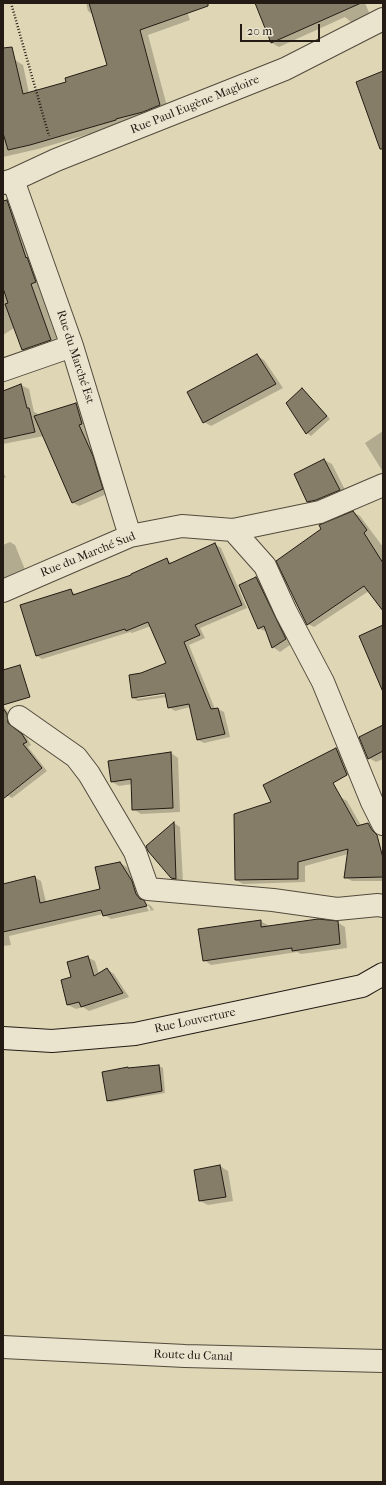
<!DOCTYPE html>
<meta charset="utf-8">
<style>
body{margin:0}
#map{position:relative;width:386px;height:1485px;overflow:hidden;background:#dfd6b5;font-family:"IM FELL French Canon",serif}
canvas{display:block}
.frame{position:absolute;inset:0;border:4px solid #241c14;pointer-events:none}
.scale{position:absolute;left:240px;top:24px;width:80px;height:18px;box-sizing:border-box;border:2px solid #241c14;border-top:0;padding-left:5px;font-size:12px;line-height:14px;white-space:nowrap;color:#241c14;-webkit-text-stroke:3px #eae4cf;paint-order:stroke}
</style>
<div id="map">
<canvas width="386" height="1485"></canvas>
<div class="frame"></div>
<div class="scale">20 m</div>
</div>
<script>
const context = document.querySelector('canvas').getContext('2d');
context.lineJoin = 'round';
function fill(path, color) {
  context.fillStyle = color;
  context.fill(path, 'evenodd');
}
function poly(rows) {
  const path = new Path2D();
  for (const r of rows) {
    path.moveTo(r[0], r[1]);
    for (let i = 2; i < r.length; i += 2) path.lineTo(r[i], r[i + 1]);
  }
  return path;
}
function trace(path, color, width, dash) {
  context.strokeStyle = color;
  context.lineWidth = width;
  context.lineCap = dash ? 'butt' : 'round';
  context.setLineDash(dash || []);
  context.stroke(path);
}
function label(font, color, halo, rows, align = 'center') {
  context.font = font + ' "IM FELL French Canon",serif';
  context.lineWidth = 3;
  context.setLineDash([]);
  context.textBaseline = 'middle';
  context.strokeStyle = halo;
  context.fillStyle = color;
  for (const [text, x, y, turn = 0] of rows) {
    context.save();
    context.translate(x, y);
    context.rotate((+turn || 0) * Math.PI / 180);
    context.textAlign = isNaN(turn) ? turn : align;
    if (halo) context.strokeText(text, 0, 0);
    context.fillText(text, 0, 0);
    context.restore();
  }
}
const shadow = poly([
 [86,3,184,3,190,20,148,35,168,110,90,135,89,134,38,149,3,157,3,62,15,60,23,65,29,93,68,82,108,66,92,14,88,11],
 [256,3,365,3,370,15,352,23,345,17,279,47,272,43],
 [8,204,16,209,44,287,39,288,59,345,31,354,23,350,14,328,3,335,3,206],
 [257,356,264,360,283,388,211,426,204,422],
 [21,385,29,389,34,412,37,413,37,416,76,404,83,408,88,428,85,429,99,461,109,493,79,506,72,502,44,436,3,444,3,392],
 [302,390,306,392,330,419,311,436,307,433,287,403],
 [383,431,383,472,365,443],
 [324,460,332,464,347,494,316,506,308,501],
 [3,473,6,477,3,479],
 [353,512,360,516,383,547,383,609,369,591,314,627,308,624],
 [10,542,15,545,26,572,3,582,3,545],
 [215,544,221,548,247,608,200,628,205,638,189,645,215,709,218,709,224,712,230,737,204,743,198,740,190,707,175,711,169,707,167,697,138,701,133,698,141,674,167,664,151,626,132,633,130,632,42,659,37,656,70,590,77,595,133,576,166,559,172,563],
 [170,692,170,694,137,699,137,697],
 [256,578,264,583,293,643,280,652,273,647,267,632,258,628],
 [3,705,12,718,13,727,27,738,31,745,28,747,47,771,12,798,7,795,3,790],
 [383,737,383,759,376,762,369,758],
 [336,749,343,753,352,773,277,809,340,797,347,801,383,864,383,881,352,881,345,877,348,854,305,866,305,882,243,884,236,880,272,803],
 [171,753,178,758,180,812,141,814,133,809,132,784,119,786,112,782],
 [174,823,180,827,183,882,179,882,171,878],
 [120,863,127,867,139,886,141,898,149,911,111,919,103,914,9,936,11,945,3,946,3,898,34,877,41,881,46,902,101,890],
 [147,903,151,906,154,910,149,911,151,910],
 [260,921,268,925,268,927,337,922,345,927,347,948,301,954,297,952,211,965,204,960],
 [87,957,95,961,99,974,107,969,114,974,129,997,89,1011,83,1007,76,1009,68,1005,72,978],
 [159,1066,163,1068,165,1093,111,1102,108,1100],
 [220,1166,228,1171,233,1201,208,1205,200,1201]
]);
const building = poly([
 [89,3,208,3,208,6,140,30,160,105,143,112,116,119,116,120,30,145,8,150,3,133,3,48,12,47,23,94,66,82,65,78,107,65,89,3],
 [255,3,361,3,271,43,255,3],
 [383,71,383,149,380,149,356,82,383,71],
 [7,200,26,258,27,257,36,282,31,284,51,340,22,350,5,304,8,303,3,288,3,201,7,200],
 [257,354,276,384,203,423,187,392,257,354],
 [21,384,27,408,29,408,35,432,3,439,3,391,21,384],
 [302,388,327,416,306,434,286,403,302,388],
 [76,403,82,424,79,425,93,456,103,489,72,503,34,416,76,403],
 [324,459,340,490,316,500,307,502,294,474,324,459],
 [353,511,367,530,364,533,383,563,383,611,364,586,307,625,276,561,321,529,319,525,353,511],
 [215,543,242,605,195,625,200,635,184,642,211,709,218,708,225,734,197,740,189,704,168,708,165,693,132,698,129,675,141,673,166,663,148,622,126,631,125,629,36,656,20,605,71,589,73,595,131,575,131,574,167,558,169,564,215,543],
 [256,577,286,639,272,648,264,626,258,629,239,585,256,577],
 [383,625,383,692,359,636,383,625],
 [20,665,30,697,3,705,3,670,20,665],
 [3,708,7,714,8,723,22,734,27,742,23,744,42,768,3,799,3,708],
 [383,725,383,751,368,759,359,737,383,725],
 [336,748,347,775,333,783,357,826,368,823,372,830,377,835,383,858,383,877,344,878,348,849,298,862,298,879,235,880,234,814,271,802,263,785,336,748],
 [171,752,173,808,132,810,131,779,111,782,108,761,171,752],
 [174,822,176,879,171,878,148,851,146,846,174,822],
 [120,862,132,881,136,894,140,899,144,900,147,906,103,916,101,910,3,932,3,884,35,876,40,903,100,889,95,867,120,862],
 [318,919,338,921,340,944,292,951,292,948,203,961,198,929,261,920,261,927,318,919],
 [88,956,94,976,107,968,123,993,81,1007,79,1002,67,1005,61,980,71,977,67,962,88,956],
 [159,1065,162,1091,107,1101,102,1072,128,1067,128,1068,159,1065],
 [220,1165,226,1197,199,1201,194,1170,220,1165]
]);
const path = poly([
 [11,3,49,136]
]);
const minor = poly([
 [13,180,72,346,130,536],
 [3,183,13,180,56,160,285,69,383,19],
 [3,370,72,346],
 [233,530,265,566,286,612,323,682,372,802,383,824],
 [3,591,130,536,182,526,233,530,320,512,383,485],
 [19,717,76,757,89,774,135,852,148,889,273,900,337,909,378,905,383,906],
 [3,1347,185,1356,383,1361]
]);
const secondary = poly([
 [3,1038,52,1041,135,1034,362,986,383,974]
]);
const streetNames = [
 ["Rue Paul Eugène Magloire",195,105,-22],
 ["Rue du Marché Est",75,357,72],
 ["Rue du Marché Sud",88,555,-22],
 ["Rue Louverture",195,1021,-12],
 ["Route du Canal",193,1356,2]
];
fill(shadow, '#0003');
fill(building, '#857d68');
trace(building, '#241c14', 1);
trace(minor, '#534a3c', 24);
trace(secondary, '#241c14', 24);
trace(path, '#241c14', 2.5, [1, 2]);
trace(minor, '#eae4cf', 22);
trace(secondary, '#eae4cf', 22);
label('12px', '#241c14', '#eae4cf', streetNames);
</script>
